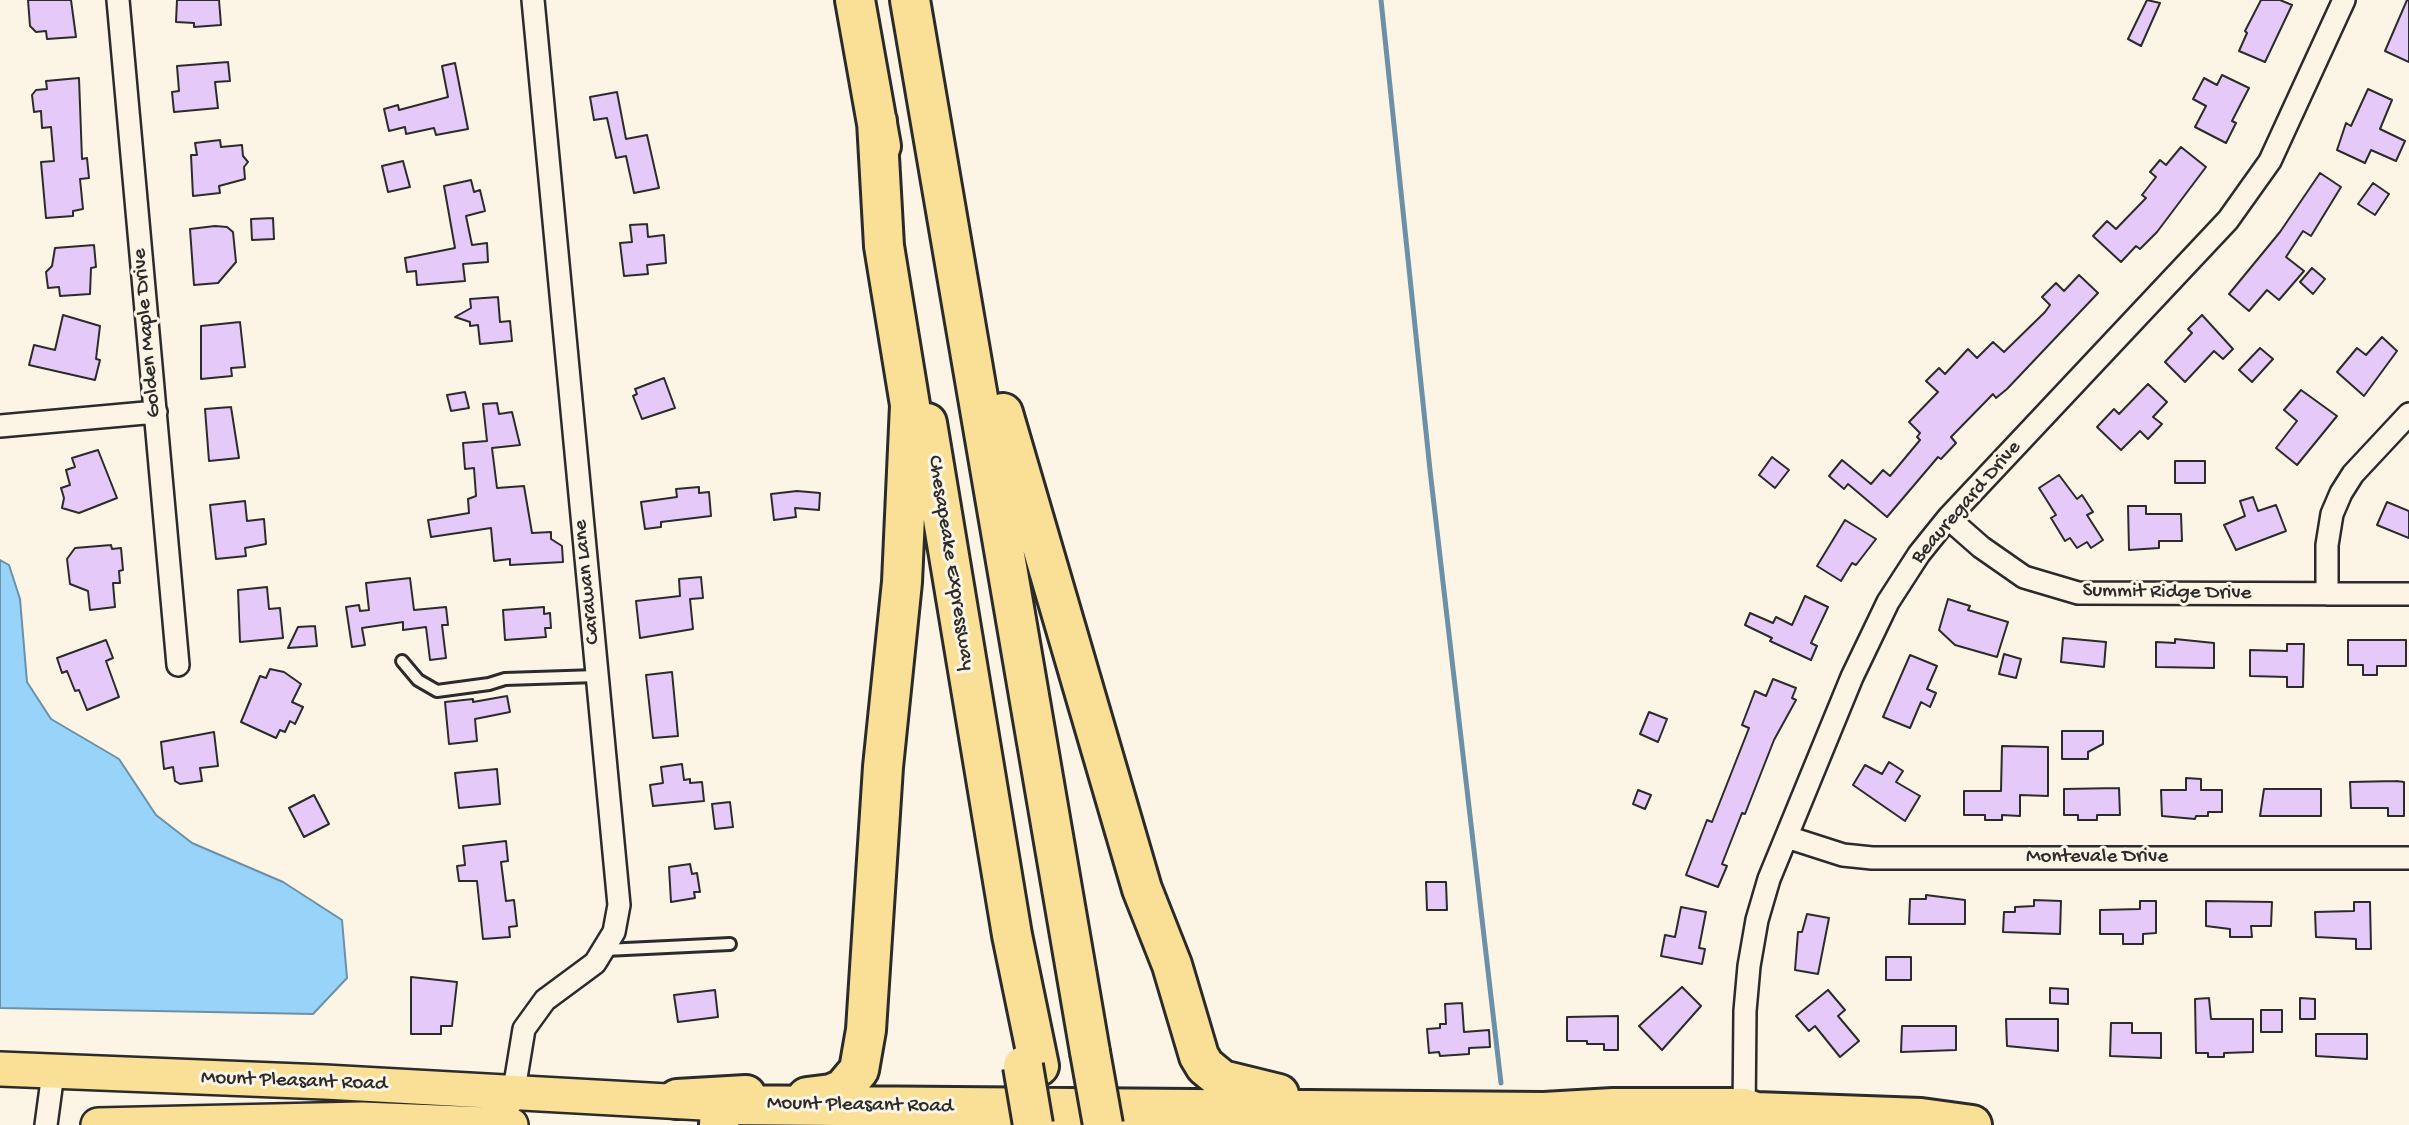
<!DOCTYPE html>
<style>
body{margin:0}
canvas{display:block;background:#fcf5e5}
</style>
<canvas width="2409" height="1125"></canvas>
<script>
const context = document.querySelector('canvas').getContext('2d');
context.lineJoin = 'round';
function fill(path, color) {
  context.fillStyle = color;
  context.fill(path, 'evenodd');
}
function poly(rows) {
  const path = new Path2D();
  for (const r of rows) {
    path.moveTo(r[0], r[1]);
    for (let i = 2; i < r.length; i += 2) path.lineTo(r[i], r[i + 1]);
  }
  return path;
}
function trace(path, color, width, dash) {
  context.strokeStyle = color;
  context.lineWidth = width;
  context.lineCap = dash ? 'butt' : 'round';
  context.setLineDash(dash || []);
  context.stroke(path);
}
function label(font, color, halo, rows, align = 'center') {
  context.font = font + ' "Gochi Hand",sans-serif';
  context.lineWidth = 6;
  context.setLineDash([]);
  context.textBaseline = 'middle';
  context.strokeStyle = halo;
  context.fillStyle = color;
  for (const [text, x, y, turn = 0] of rows) {
    context.save();
    context.translate(x, y);
    context.rotate((+turn || 0) * Math.PI / 180);
    context.textAlign = isNaN(turn) ? turn : align;
    if (halo) context.strokeText(text, 0, 0);
    context.fillText(text, 0, 0);
    context.restore();
  }
}
const water = poly([
 [0,560,9,565,20,599,27,682,51,719,119,759,156,815,192,843,283,882,342,920,347,978,313,1014,0,1008,0,560]
]);
const stream = poly([
 [1381,0,1430,470,1501,1083]
]);
const building = poly([
 [28,0,71,0,76,37,47,39,46,31,36,32,30,26,28,0],
 [177,0,219,0,221,25,194,27,194,23,176,22,177,0],
 [2147,0,2160,3,2141,46,2128,39,2147,0],
 [2261,0,2280,0,2292,5,2265,62,2239,51,2247,33,2245,31,2261,0],
 [2407,0,2409,0,2409,62,2385,51,2407,0],
 [228,62,230,81,215,82,218,108,174,112,172,92,179,91,177,66,228,62],
 [455,63,468,129,436,135,434,128,406,134,405,127,389,131,384,109,398,105,399,110,448,97,442,66,455,63],
 [2222,75,2249,88,2232,121,2236,123,2226,143,2195,127,2206,106,2193,99,2204,78,2217,85,2222,75],
 [79,78,82,159,87,158,89,178,80,179,83,209,73,211,73,216,46,218,41,162,54,161,51,127,42,128,41,111,34,112,32,95,36,90,47,89,46,81,79,78],
 [2368,89,2392,100,2380,129,2405,141,2396,161,2371,150,2365,163,2337,150,2346,123,2351,126,2368,89],
 [617,92,626,139,647,135,659,188,634,193,626,156,616,158,607,118,594,120,590,97,617,92],
 [220,140,221,147,242,145,243,156,248,162,244,167,245,179,219,186,220,193,193,196,191,155,197,155,195,143,220,140],
 [2181,147,2206,167,2157,232,2140,249,2136,246,2121,262,2093,236,2107,221,2116,229,2146,198,2142,195,2156,177,2150,172,2160,160,2166,165,2181,147],
 [403,161,410,187,388,192,382,166,403,161],
 [2320,173,2341,187,2311,236,2303,231,2286,257,2304,271,2279,300,2267,290,2249,311,2229,294,2280,232,2320,173],
 [471,180,474,192,480,190,485,211,466,216,472,245,487,243,488,262,463,264,465,281,417,285,416,271,407,272,405,258,455,248,444,186,471,180],
 [2373,183,2389,194,2375,215,2358,204,2373,183],
 [273,218,274,239,252,240,251,219,273,218],
 [647,224,648,237,664,235,666,263,647,265,648,274,624,276,620,243,632,242,630,225,647,224],
 [215,226,227,227,233,232,236,262,218,283,194,285,190,229,215,226],
 [94,245,96,267,91,268,90,294,60,296,59,287,48,288,46,272,52,266,55,248,94,245],
 [2312,268,2325,279,2313,294,2300,282,2312,268],
 [2079,275,2098,293,2007,389,1996,398,1993,394,1951,437,1956,443,1941,459,1938,457,1887,517,1848,484,1844,489,1829,476,1842,460,1871,484,1883,470,1890,476,1920,440,1917,437,1920,433,1909,422,1938,392,1926,381,1939,368,1945,374,1968,349,1977,358,1993,342,2004,352,2045,312,2050,305,2042,297,2056,283,2064,291,2079,275],
 [498,297,500,322,510,321,512,341,480,344,478,325,470,326,470,322,455,317,471,308,470,299,498,297],
 [63,315,100,326,96,359,100,360,95,380,29,365,34,345,55,350,63,315],
 [2202,315,2233,349,2223,359,2214,351,2185,382,2165,362,2192,333,2188,329,2202,315],
 [240,322,245,367,231,368,232,376,201,379,201,326,240,322],
 [2382,337,2397,351,2364,396,2337,372,2357,348,2366,355,2382,337],
 [2260,348,2273,359,2252,382,2239,370,2260,348],
 [664,378,675,408,642,419,633,396,637,394,635,389,664,378],
 [2148,384,2167,402,2153,417,2162,424,2148,439,2140,431,2121,450,2097,427,2114,409,2119,414,2148,384],
 [2301,390,2337,416,2297,465,2276,448,2297,421,2284,410,2301,390],
 [465,392,469,408,451,411,447,395,465,392],
 [497,403,499,414,512,412,520,445,492,448,497,488,524,486,532,533,551,532,551,539,562,546,563,562,510,565,510,559,494,561,491,528,431,537,428,520,469,513,468,499,476,496,474,468,465,469,463,443,487,441,483,404,497,403],
 [231,407,239,458,209,461,205,409,231,407],
 [98,450,117,498,79,513,62,508,64,498,61,488,70,485,66,470,75,467,72,458,98,450],
 [1772,457,1789,470,1775,488,1759,475,1772,457],
 [2175,461,2205,461,2205,483,2175,483,2175,461],
 [2059,475,2077,499,2082,495,2093,512,2087,515,2103,540,2091,548,2087,542,2077,548,2070,538,2065,541,2051,518,2056,515,2039,488,2059,475],
 [699,487,699,493,709,492,711,516,661,522,661,527,645,529,641,502,677,497,676,489,699,487],
 [797,491,820,493,819,510,795,508,796,517,774,520,771,494,797,491],
 [2253,497,2258,511,2276,505,2286,531,2236,550,2224,525,2245,516,2240,501,2253,497],
 [245,501,247,521,264,519,266,544,245,548,246,556,216,559,210,505,245,501],
 [2387,502,2409,511,2409,538,2377,525,2387,502],
 [2128,506,2146,506,2146,514,2181,514,2182,541,2159,541,2159,548,2129,550,2128,506],
 [1845,520,1876,539,1856,565,1852,563,1841,581,1817,566,1845,520],
 [111,545,112,549,121,548,123,570,119,571,120,583,113,583,115,607,90,610,88,591,70,584,67,559,75,548,111,545],
 [701,577,703,598,690,599,693,629,640,638,636,601,680,596,679,579,701,577],
 [410,578,414,610,446,607,448,625,442,625,446,658,430,660,426,627,403,630,403,622,362,628,365,645,352,647,346,607,359,605,360,611,369,610,366,583,410,578],
 [267,587,269,609,280,608,283,638,240,642,238,590,267,587],
 [1805,596,1828,607,1811,643,1817,646,1811,660,1770,641,1772,638,1745,625,1750,613,1773,623,1776,617,1792,625,1805,596],
 [1948,599,1970,606,1968,610,2008,622,1997,657,1955,645,1939,630,1948,599],
 [544,607,544,614,550,613,551,628,545,628,546,637,505,640,503,610,544,607],
 [315,626,317,646,288,648,298,627,315,626],
 [2063,638,2106,642,2104,667,2061,662,2063,638],
 [2175,639,2214,643,2214,668,2156,667,2156,642,2175,643,2175,639],
 [106,640,113,658,106,661,119,697,87,710,79,690,75,691,67,671,62,673,57,658,106,640],
 [2348,640,2406,640,2406,666,2377,666,2377,675,2363,675,2363,665,2348,665,2348,640],
 [2287,644,2304,644,2303,687,2287,687,2287,677,2250,676,2250,650,2287,651,2287,644],
 [2004,654,2021,659,2016,678,1999,674,2004,654],
 [1910,655,1937,666,1927,689,1936,693,1930,707,1921,702,1910,728,1883,717,1910,655],
 [270,669,284,672,301,684,292,702,303,707,295,724,290,721,285,732,280,730,276,738,241,722,260,676,266,678,270,669],
 [672,672,678,736,653,738,646,675,672,672],
 [1773,679,1796,688,1792,698,1796,700,1774,740,1745,814,1742,813,1722,864,1727,866,1718,887,1686,875,1707,820,1712,822,1749,728,1742,725,1755,691,1766,696,1773,679],
 [507,696,510,712,475,719,477,741,449,744,445,702,473,699,473,702,507,696],
 [1649,712,1667,719,1658,742,1640,734,1649,712],
 [2062,731,2103,731,2103,744,2088,752,2088,759,2062,759,2062,731],
 [214,732,218,766,200,768,202,781,180,784,175,781,173,767,164,769,161,742,214,732],
 [2002,746,2048,747,2048,796,2020,795,2020,816,2002,815,2002,820,1985,820,1985,815,1964,815,1964,791,2001,791,2002,746],
 [1889,762,1903,771,1896,782,1920,796,1905,821,1853,785,1865,765,1882,774,1889,762],
 [682,764,684,780,690,779,690,783,702,782,704,801,653,806,650,785,663,783,661,767,682,764],
 [497,769,500,804,459,808,455,773,497,769],
 [2186,778,2201,779,2201,790,2222,790,2222,812,2208,812,2208,816,2196,816,2195,819,2162,816,2161,790,2186,790,2186,778],
 [2396,781,2404,782,2404,816,2388,816,2388,808,2351,808,2350,782,2396,781],
 [2119,788,2120,815,2097,815,2097,820,2078,820,2078,815,2064,815,2064,789,2119,788],
 [2264,789,2321,789,2321,816,2260,816,2264,789],
 [1638,790,1651,795,1645,809,1633,804,1638,790],
 [314,795,329,824,304,837,289,808,314,795],
 [730,802,733,827,715,829,712,804,730,802],
 [506,841,508,861,501,862,506,901,514,900,517,926,509,927,510,937,483,939,477,881,459,881,457,866,465,865,463,846,506,841],
 [690,864,692,874,697,873,700,892,694,892,695,898,671,902,669,867,690,864],
 [1426,882,1446,882,1447,910,1427,910,1426,882],
 [1926,895,1965,900,1965,924,1909,924,1910,899,1926,899,1926,895],
 [2034,900,2061,901,2060,934,2003,932,2004,912,2015,912,2015,907,2034,906,2034,900],
 [2140,901,2156,901,2156,933,2143,934,2143,944,2123,944,2123,934,2100,934,2100,910,2140,909,2140,901],
 [2206,901,2272,902,2271,926,2251,926,2252,937,2230,937,2230,929,2206,926,2206,901],
 [2354,902,2370,902,2371,949,2356,949,2356,939,2316,937,2315,912,2354,911,2354,902],
 [1681,907,1706,912,1699,948,1705,949,1702,964,1661,956,1665,935,1675,937,1681,907],
 [1807,914,1829,918,1818,974,1795,970,1798,932,1802,932,1807,914],
 [1886,957,1911,957,1911,980,1886,980,1886,957],
 [411,977,457,982,452,1026,441,1026,441,1034,411,1034,411,977],
 [1682,987,1701,1006,1662,1050,1639,1026,1682,987],
 [2050,988,2068,989,2068,1004,2050,1003,2050,988],
 [715,990,718,1017,678,1022,674,995,715,990],
 [1828,990,1845,1010,1838,1016,1859,1041,1840,1057,1815,1026,1809,1031,1796,1016,1828,990],
 [2209,998,2211,1019,2253,1019,2253,1052,2224,1053,2224,1057,2208,1057,2208,1053,2196,1053,2195,999,2209,998],
 [2300,998,2315,999,2315,1019,2300,1019,2300,998],
 [1462,1003,1464,1032,1489,1030,1490,1047,1469,1048,1469,1054,1440,1056,1439,1052,1429,1053,1427,1029,1440,1028,1440,1024,1446,1024,1445,1004,1462,1003],
 [2261,1010,2282,1010,2282,1032,2261,1032,2261,1010],
 [1618,1016,1618,1050,1604,1050,1604,1044,1587,1044,1587,1041,1567,1041,1567,1017,1618,1016],
 [2006,1019,2058,1019,2058,1051,2007,1046,2006,1019],
 [2111,1023,2132,1023,2132,1033,2161,1033,2161,1058,2110,1056,2111,1023],
 [1902,1026,1956,1026,1956,1050,1901,1052,1902,1026],
 [2316,1034,2367,1034,2367,1059,2316,1056,2316,1034]
]);
const lane = poly([
 [402,661,418,680,437,691,489,684,505,679,597,676],
 [605,950,730,944]
]);
const street = poly([
 [118,0,178,665],
 [0,426,156,412],
 [1948,518,1981,547,2024,577,2078,593,2409,594],
 [2327,594,2327,545,2332,514,2341,493,2353,474,2409,414],
 [1787,837,1843,855,1872,858,2409,858],
 [512,1102,524,1029,545,1000,595,963,614,932,619,905,533,0],
 [1744,1116,1745,1011,1749,966,1757,920,1769,879,1852,677,1888,602,1919,554,1948,518,2228,220,2270,161,2344,0],
 [46,1125,53,1073]
]);
const primary = poly([
 [0,1069,325,1082,703,1103],
 [98,1125,362,1119,511,1125]
]);
const highway = poly([
 [855,0,881,146],
 [910,0,1090,1052],
 [1003,413,1142,889,1172,965,1199,1056,1205,1066,1222,1080,1279,1094],
 [927,423,1012,935,1039,1066],
 [807,1097,831,1094,843,1089,859,1070,866,1030,883,767,902,582,910,405,884,246,877,121],
 [677,1099,746,1095],
 [719,1125,720,1105,1544,1112,1613,1108,1744,1108,1756,1112,1921,1118,1972,1125]
]);
const highwayBridge = poly([
 [1090,1052,1103,1125],
 [1023,1066,1033,1125]
]);
const streetNames = [
 ["Golden Maple Drive",148,333,-95],
 ["Beauregard Drive",1967,503,-49],
 ["Chesapeake Expressway",950,563,81],
 ["Carawan Lane",588,582,-96],
 ["Summit Ridge Drive",2167,593,1],
 ["Montevale Drive",2097,858],
 ["Mount Pleasant Road",294,1082,2],
 ["Mount Pleasant Road",860,1106,1]
];
fill(water, '#98d4f9');
trace(water, '#6c90a7', 2);
trace(stream, '#6c90a7', 5);
fill(building, '#e5c9f8');
trace(building, '#2b2b2b', 2);
trace(lane, '#2b2b2b', 16);
trace(street, '#2b2b2b', 26);
trace(primary, '#2b2b2b', 38);
trace(highway, '#2b2b2b', 44);
trace(lane, '#fcf5e5', 10);
trace(street, '#fcf5e5', 21);
trace(primary, '#f9e096', 33);
trace(highway, '#f9e096', 38);
trace(highwayBridge, '#2b2b2b', 44, []);
trace(highwayBridge, '#f9e096', 38);
label('21px', '#2b2b2b', '#fcf5e5', streetNames);
</script>
